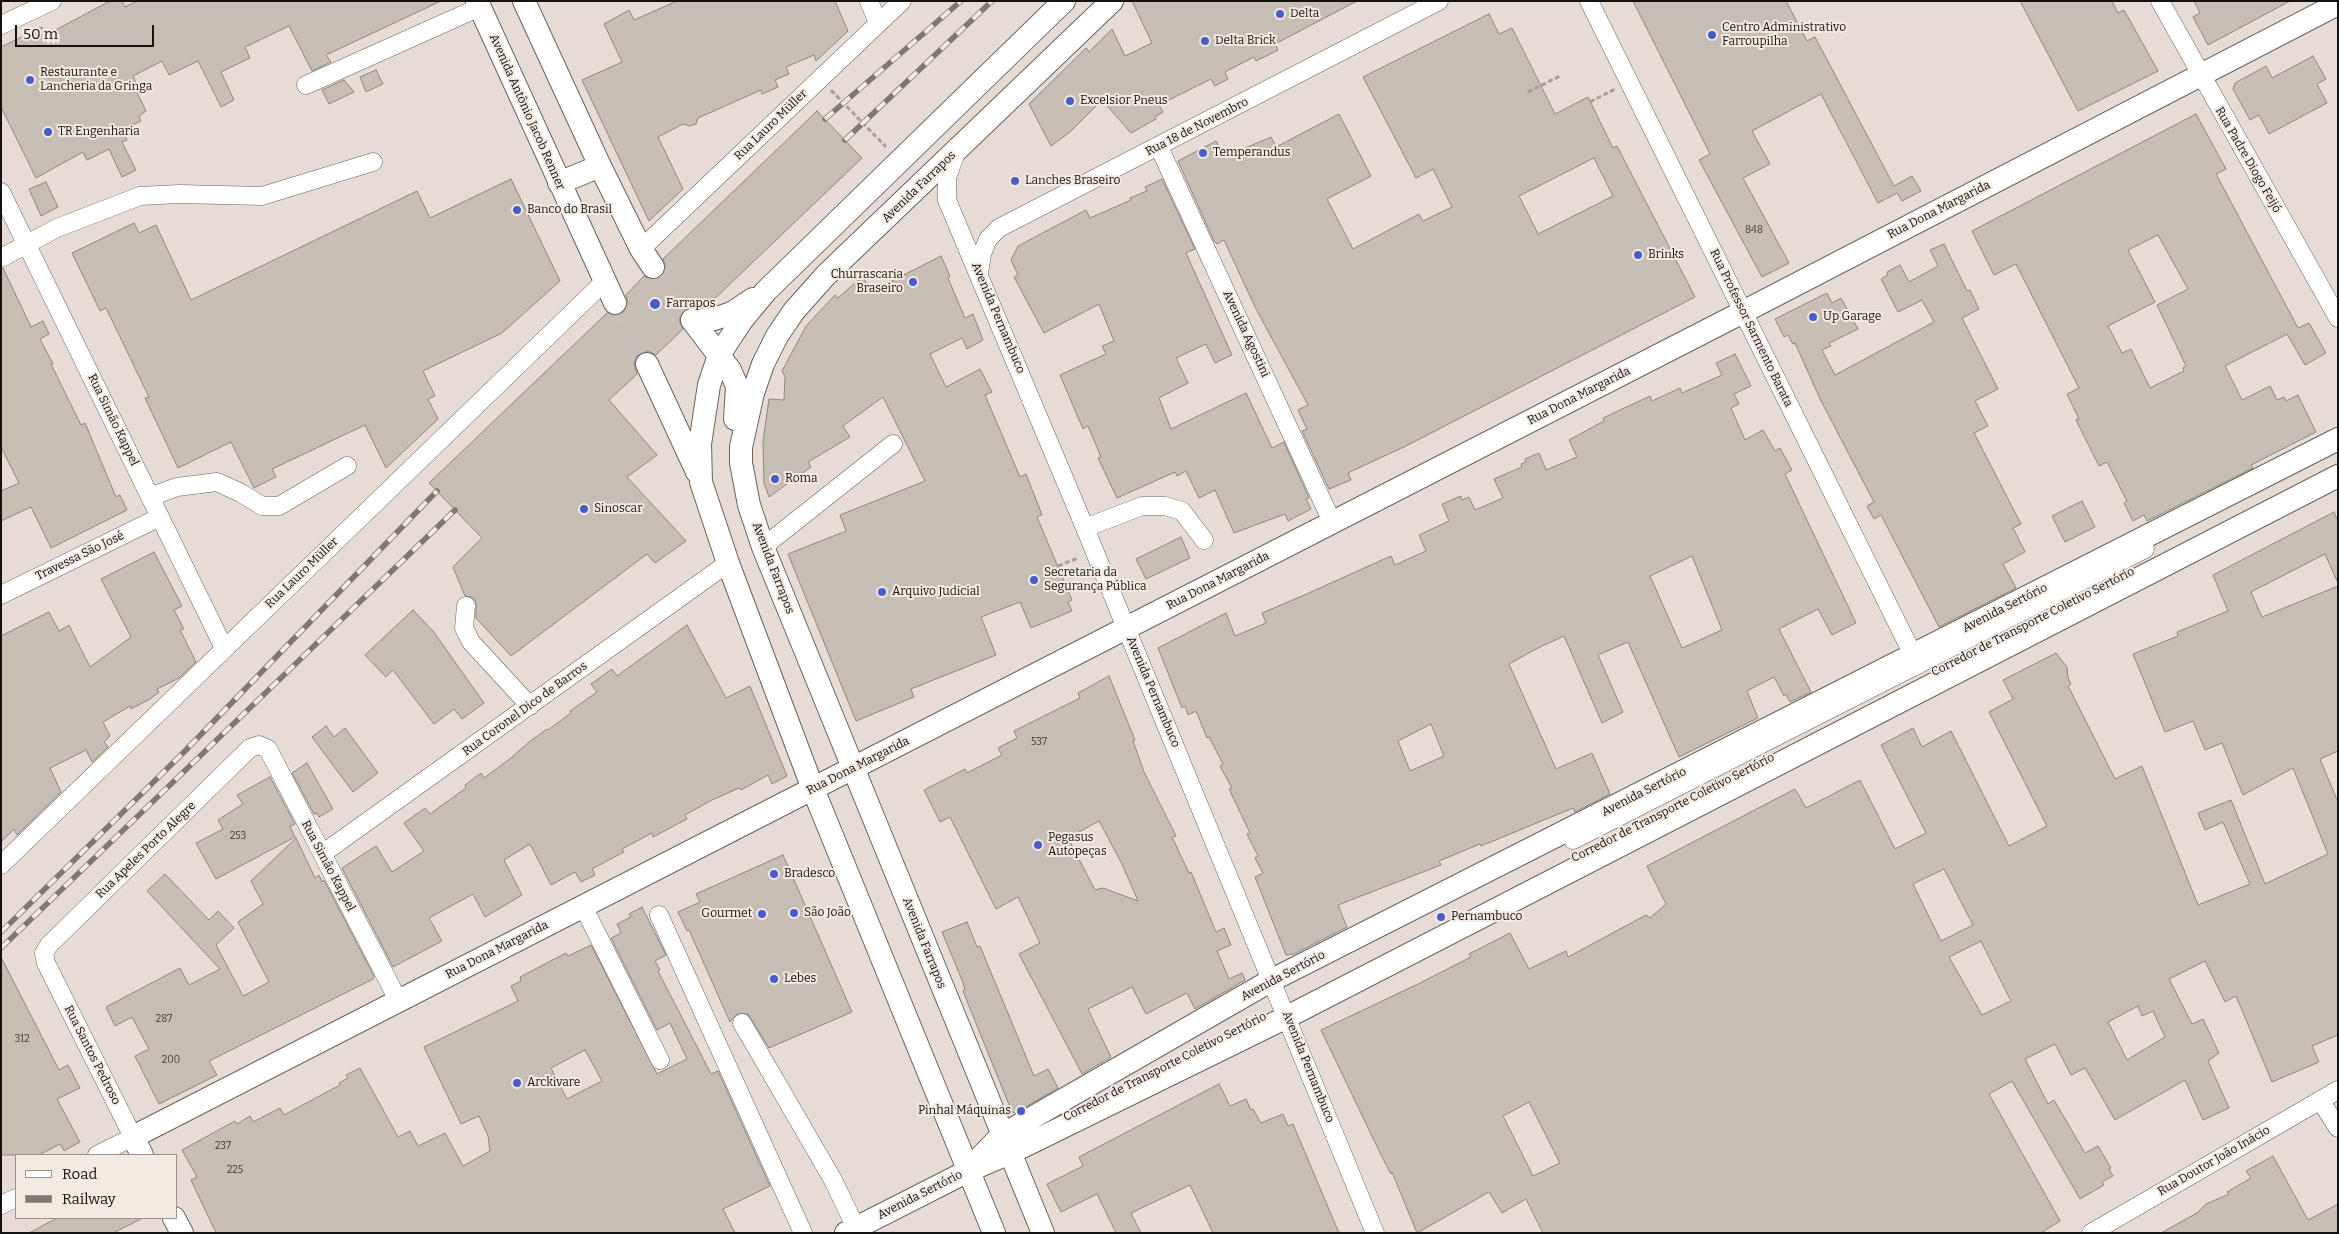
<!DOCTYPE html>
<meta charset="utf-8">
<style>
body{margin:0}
#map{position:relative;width:2339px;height:1234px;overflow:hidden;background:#e6dcd5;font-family:Bitter,serif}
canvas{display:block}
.frame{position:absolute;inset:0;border:2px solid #14110e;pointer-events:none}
.legend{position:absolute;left:15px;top:1154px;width:162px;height:65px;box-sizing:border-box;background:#f3eae2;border:1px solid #9a938d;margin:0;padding:6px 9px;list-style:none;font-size:15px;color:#14110e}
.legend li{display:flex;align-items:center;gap:10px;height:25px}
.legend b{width:25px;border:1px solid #9a938d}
.scale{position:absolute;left:15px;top:25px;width:139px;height:22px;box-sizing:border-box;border:2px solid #14110e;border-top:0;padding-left:6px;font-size:15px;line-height:18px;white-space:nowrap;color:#14110e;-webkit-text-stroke:4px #f3eae2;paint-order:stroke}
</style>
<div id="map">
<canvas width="2339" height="1234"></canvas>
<div class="frame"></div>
<ul class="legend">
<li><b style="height:6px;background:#fff"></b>Road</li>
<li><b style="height:6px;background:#7e7873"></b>Railway</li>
</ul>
<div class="scale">50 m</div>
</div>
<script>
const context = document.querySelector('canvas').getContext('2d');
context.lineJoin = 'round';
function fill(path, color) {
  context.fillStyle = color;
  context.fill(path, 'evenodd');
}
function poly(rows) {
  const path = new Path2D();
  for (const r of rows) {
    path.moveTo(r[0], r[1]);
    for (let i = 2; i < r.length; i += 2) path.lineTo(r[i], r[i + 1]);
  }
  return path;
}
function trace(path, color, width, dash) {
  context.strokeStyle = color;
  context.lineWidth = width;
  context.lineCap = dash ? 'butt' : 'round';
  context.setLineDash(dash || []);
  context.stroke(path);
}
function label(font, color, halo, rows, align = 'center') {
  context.font = font + ' Bitter,serif';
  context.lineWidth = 4;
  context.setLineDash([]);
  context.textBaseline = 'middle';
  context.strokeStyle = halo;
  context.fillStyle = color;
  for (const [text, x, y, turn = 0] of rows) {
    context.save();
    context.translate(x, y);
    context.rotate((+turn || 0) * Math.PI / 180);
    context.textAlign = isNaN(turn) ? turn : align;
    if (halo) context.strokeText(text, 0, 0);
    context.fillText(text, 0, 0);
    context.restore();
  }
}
const building = poly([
 [110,1,122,1,125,7,137,1,441,1,326,55,331,62,312,71,289,26,245,47,250,58,221,72,234,100,221,107,198,61,169,75,162,61,133,76,138,87,135,88,146,111,139,116,141,121,122,130,127,140,122,142,136,170,122,177,109,149,87,160,83,152,36,178,1,107,1,47,42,27,46,35,110,1],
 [677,1,835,1,848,31,816,61,814,55,786,67,789,74,775,80,778,87,762,94,761,90,698,118,696,124,690,126,683,124,658,137,683,189,649,221,582,80,622,62,604,24,629,10,634,20,677,1],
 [1132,1,1357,1,1275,44,1278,50,1256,61,1254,57,1225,72,1228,79,1215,86,1211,79,1159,105,1163,112,1155,117,1156,119,1131,133,1102,100,1069,133,1051,146,1029,104,1086,48,1089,52,1112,29,1125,56,1152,43,1132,1],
 [1633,1,1786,1,1807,41,1815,37,1894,186,1912,176,1921,191,1902,201,1897,193,1878,203,1821,94,1752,131,1770,164,1743,178,1789,263,1762,277,1699,160,1710,154,1633,1],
 [2020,1,2112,1,2118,13,2124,10,2158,71,2078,111,2020,1],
 [2194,1,2290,1,2208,45,2193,17,2200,13,2194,1],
 [1489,14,1499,34,1512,28,1555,114,1588,97,1613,148,1617,146,1695,297,1406,446,1352,471,1348,473,1351,480,1329,489,1302,431,1307,429,1298,410,1308,405,1256,309,1224,240,1217,244,1214,241,1178,161,1216,141,1224,157,1271,137,1276,147,1339,114,1371,176,1327,199,1353,249,1419,214,1423,221,1452,207,1433,169,1416,178,1363,77,1489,14],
 [1594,158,1613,196,1538,234,1519,196,1594,158],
 [2313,56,2326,79,2317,84,2327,103,2269,134,2259,115,2250,120,2233,89,2235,83,2266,66,2272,78,2313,56],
 [376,70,383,84,366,92,360,77,376,70],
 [344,80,354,92,329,104,322,90,344,80],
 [817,111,862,158,707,306,690,307,684,310,679,320,683,329,656,355,648,351,637,356,634,363,637,374,609,400,657,455,627,477,686,541,655,563,647,554,511,656,476,618,476,602,472,597,465,596,453,567,482,538,429,483,607,313,614,316,625,311,628,304,626,295,644,276,653,280,661,278,666,267,663,259,817,111],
 [2196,114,2226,169,2216,174,2298,328,2309,323,2326,353,2305,365,2287,334,2225,366,2242,400,2270,386,2277,400,2284,397,2286,401,2298,395,2316,432,2251,465,2253,468,2147,521,2144,515,2133,521,2124,503,2127,501,2107,462,2099,466,2076,420,2079,419,2067,394,2079,388,2016,264,1994,275,1972,231,2196,114],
 [2158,235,2188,289,2157,305,2186,366,2183,368,2184,371,2150,388,2131,349,2122,353,2108,326,2155,302,2128,250,2158,235],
 [511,179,560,281,502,333,423,371,435,396,428,399,438,419,386,468,365,425,272,469,276,477,254,488,231,442,178,468,145,398,149,397,106,308,100,311,72,253,134,223,139,233,156,225,191,300,417,191,430,218,511,179],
 [1162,179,1195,249,1186,253,1232,355,1215,363,1206,344,1176,358,1188,383,1159,398,1171,429,1246,393,1272,448,1284,442,1309,498,1306,499,1311,509,1288,521,1285,514,1234,533,1215,490,1199,498,1186,471,1177,476,1175,472,1117,498,1098,458,1101,457,1088,426,1083,429,1060,375,1106,354,1102,346,1114,341,1099,304,1044,333,1014,277,1018,275,1011,260,1018,246,1086,210,1090,218,1131,200,1130,198,1147,191,1145,187,1162,179],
 [46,182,58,207,41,216,29,189,46,182],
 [1944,244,1967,291,1970,290,1979,309,1962,318,1998,389,1975,401,1988,426,1974,433,2021,524,2013,528,2025,552,2003,564,2016,588,1939,627,1881,515,1874,519,1867,506,1874,502,1821,401,1795,343,1793,344,1788,335,1784,337,1775,319,1827,293,1832,303,1841,298,1858,329,1829,343,1831,346,1822,350,1835,375,1934,322,1922,300,1898,312,1881,279,1888,275,1887,272,1900,265,1909,282,1938,266,1930,250,1944,244],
 [941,256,950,276,948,278,965,318,973,314,983,340,967,349,962,338,930,354,946,387,980,369,992,392,985,395,1020,477,1026,474,1042,515,1037,517,1072,600,1068,602,1072,611,1031,628,1020,602,981,617,996,655,911,689,914,697,856,721,788,554,846,531,840,515,925,481,883,397,843,426,850,437,808,462,811,467,769,497,764,483,763,441,769,399,784,400,785,377,782,371,806,326,835,295,838,298,863,276,870,292,941,256],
 [3,268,31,327,43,321,49,334,40,339,53,364,51,364,81,425,85,423,116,497,120,495,127,510,51,548,31,507,1,521,1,491,19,483,1,447,1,269,3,268],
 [1735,354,1751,386,1734,394,1739,404,1731,408,1745,440,1763,430,1775,451,1780,448,1792,470,1785,474,1856,623,1832,635,1818,609,1779,629,1811,692,1790,702,1786,694,1784,696,1774,677,1747,691,1758,718,1679,757,1628,642,1598,655,1623,712,1602,723,1564,636,1536,649,1509,664,1556,769,1592,753,1610,794,1575,812,1573,808,1481,846,1480,844,1439,861,1441,865,1338,905,1347,927,1294,954,1286,955,1255,877,1263,873,1255,858,1258,856,1247,834,1250,833,1229,789,1232,788,1220,766,1223,764,1209,737,1207,738,1196,711,1188,715,1185,706,1182,708,1158,648,1226,613,1235,636,1266,623,1262,613,1302,596,1391,556,1395,565,1426,551,1419,535,1449,521,1442,504,1461,496,1462,500,1469,497,1475,510,1503,498,1494,479,1522,467,1521,464,1526,462,1525,459,1539,453,1546,470,1577,457,1569,440,1604,421,1603,418,1650,396,1652,401,1680,388,1682,393,1722,375,1716,363,1735,354],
 [1692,556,1722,630,1682,648,1650,576,1692,556],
 [1431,724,1444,756,1410,771,1398,741,1431,724],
 [2082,501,2095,527,2065,542,2052,516,2082,501],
 [2334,512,2338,521,2338,583,2325,554,2251,592,2262,617,2338,586,2338,751,2320,759,2338,802,2338,1035,2312,1046,2319,1062,2272,1082,2236,996,2225,1002,2205,961,2169,979,2192,1024,2203,1019,2219,1053,2208,1061,2229,1108,2203,1120,2185,1080,2115,1120,2085,1068,2071,1075,2055,1044,2025,1059,2048,1104,2054,1100,2085,1153,2098,1146,2111,1168,2109,1169,2113,1176,2102,1182,2104,1185,2080,1199,2012,1081,1989,1094,2060,1221,2041,1233,1543,1233,1526,1199,1502,1213,1489,1192,1417,1233,1392,1172,1391,1174,1383,1159,1321,1030,1418,984,1471,957,1469,954,1510,933,1529,969,1566,951,1568,957,1646,915,1650,918,1666,904,1647,866,1795,789,1806,808,1860,780,1895,849,1926,833,1881,745,1913,728,1922,747,1951,731,2009,846,2047,826,1989,712,2013,699,2003,680,2056,653,2067,667,2068,678,2071,684,2068,686,2115,779,2142,766,2198,905,2250,884,2223,822,2205,830,2198,813,2231,800,2265,884,2328,854,2293,768,2243,795,2222,743,2205,750,2193,721,2165,732,2133,654,2178,636,2177,632,2228,611,2213,575,2334,512],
 [1944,869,1973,925,1941,941,1913,884,1944,869],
 [1981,941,2011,1001,1982,1015,1949,957,1981,941],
 [2138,1006,2142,1016,2153,1011,2165,1037,2127,1060,2108,1022,2138,1006],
 [1529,1102,1560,1163,1533,1176,1503,1116,1529,1102],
 [1181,537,1190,558,1146,579,1136,559,1181,537],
 [154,552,182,606,174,610,184,629,180,630,196,662,179,678,157,689,159,692,150,699,131,709,130,706,103,722,110,736,104,742,108,747,92,762,86,750,50,768,61,792,17,835,14,829,1,842,1,636,49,612,59,631,69,625,90,667,131,637,101,579,154,552],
 [413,610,433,631,484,703,462,719,454,709,434,724,393,670,386,677,365,655,413,610],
 [687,625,726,698,750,686,787,776,772,784,768,775,741,790,739,788,712,800,685,815,687,819,653,837,652,833,622,849,624,852,592,869,595,875,581,882,575,872,551,885,530,844,504,860,522,895,485,917,473,894,429,918,442,941,393,967,342,868,376,846,392,872,424,851,404,823,425,808,430,814,466,788,465,785,481,773,484,778,511,758,529,742,547,729,548,730,571,713,570,711,597,692,591,684,612,669,617,676,687,625],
 [1109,676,1135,740,1133,741,1144,772,1176,836,1172,837,1189,873,1191,872,1216,932,1224,928,1231,945,1217,951,1229,979,1242,973,1245,980,1195,1009,1187,993,1146,1014,1132,987,1088,1009,1111,1057,1082,1074,1019,954,1040,943,1018,897,996,909,950,817,940,822,924,790,965,769,967,773,1002,755,998,748,1017,738,1014,731,1080,698,1078,693,1109,676],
 [1099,821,1122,864,1138,901,1103,888,1095,890,1068,838,1099,821],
 [326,726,334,737,345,728,378,773,353,792,312,737,326,726],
 [307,763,333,809,319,817,317,813,314,814,292,773,307,763],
 [270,777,295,824,290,826,295,837,216,879,196,843,223,829,218,820,243,804,237,795,270,777],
 [296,838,315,878,319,875,322,882,324,880,374,976,373,979,209,1061,217,1075,159,1104,135,1056,149,1049,132,1017,115,1026,106,1007,180,968,189,985,220,969,147,891,165,874,209,920,218,911,234,928,216,945,243,996,269,982,238,922,263,904,251,881,296,838],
 [783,855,852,1012,769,1048,748,1014,737,1014,730,1022,689,930,687,931,678,912,700,902,696,894,783,855],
 [642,907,666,955,655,961,660,970,658,971,711,1074,718,1071,770,1186,723,1209,735,1233,216,1233,191,1180,197,1177,182,1150,235,1121,237,1124,250,1116,253,1122,280,1108,284,1115,340,1085,339,1083,348,1078,346,1075,360,1068,398,1137,410,1131,418,1146,445,1133,463,1166,490,1151,488,1136,479,1116,461,1124,424,1047,518,1001,511,986,521,981,520,977,566,953,568,956,591,945,657,1074,687,1059,670,1023,657,1030,611,938,621,933,617,924,631,917,629,914,642,907],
 [585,1050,602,1081,567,1099,551,1068,585,1050],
 [967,922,977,947,980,946,1034,1076,1048,1069,1058,1088,1015,1113,1012,1112,969,1006,963,991,965,990,962,980,942,932,967,922],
 [1,957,59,1070,68,1065,80,1088,57,1099,80,1142,64,1151,60,1144,39,1155,1,1155,1,957],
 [1219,1084,1230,1106,1246,1099,1251,1110,1253,1109,1261,1123,1283,1114,1288,1126,1293,1124,1339,1233,1213,1233,1190,1185,1131,1213,1141,1233,1116,1233,1097,1194,1061,1212,1047,1184,1083,1166,1079,1157,1219,1084],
 [2273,1156,2308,1220,2338,1204,2338,1233,2161,1233,2197,1213,2206,1204,2229,1194,2227,1192,2251,1178,2246,1171,2273,1156],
 [57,1218,143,1218,113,1233,29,1233,57,1218]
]);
const majorTunnel = poly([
 [653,267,692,320],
 [615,303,647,364]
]);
const path = poly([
 [831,90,886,147],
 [1528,92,1560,76],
 [1590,102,1615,89],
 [1058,566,1078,558]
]);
const minor = poly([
 [869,1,878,23],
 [1589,1,1918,665],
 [2160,1,2338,318],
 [1,25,52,1],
 [306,85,480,7],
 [1159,147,1332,522],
 [956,153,947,177,947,200,1085,528,1375,1233],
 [1,192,224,648],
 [641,249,902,1],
 [1,258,57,228,140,196,179,194,262,196,373,162],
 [979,273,982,254,988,239,999,228,1439,1],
 [150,497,177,487,217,482,241,493,262,506,279,506,347,466],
 [1085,528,1142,506,1165,506,1182,511,1204,540],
 [763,547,893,444],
 [1,595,160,517],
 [466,606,464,628,471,642,530,706],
 [1573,840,2145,549],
 [322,854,728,563],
 [1,865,604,282],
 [583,906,660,1060],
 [659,915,803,1233],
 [742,1023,833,1180,856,1228],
 [2320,1100,2338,1128],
 [97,1155,133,1137,46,963,44,953,49,945,250,748,259,745,268,749,398,1000],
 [1,1205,16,1198],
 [2091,1233,2338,1090]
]);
const major = poly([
 [477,1,615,303],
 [524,1,600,166,641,249,653,267],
 [559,183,600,166],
 [692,320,730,370,737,386,735,419],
 [692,320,714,319,732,313,753,299],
 [647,364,697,472],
 [142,1155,133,1137,1743,312,2338,4],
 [975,1163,1002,1135,1272,980,2338,439],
 [174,1218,182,1233],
 [846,1233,968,1171,1010,1153,1287,1017,2338,476],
 [994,1233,813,789,728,563,701,482,700,444,709,385,719,355,742,320,766,291,1064,1],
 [1043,1233,763,547,749,505,741,463,741,447,753,393,763,364,777,336,794,311,826,275,1112,1]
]);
const rail = poly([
 [825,119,961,1],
 [845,140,992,1],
 [1,932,184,752,437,491],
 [1,948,455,510]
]);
const markers = [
 [1280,14,5,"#4a59ce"],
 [1712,35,5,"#4a59ce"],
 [1205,41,5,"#4a59ce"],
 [30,80,5,"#4a59ce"],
 [1070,101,5,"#4a59ce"],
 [48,132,5,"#4a59ce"],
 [1203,153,5,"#4a59ce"],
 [1015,181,5,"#4a59ce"],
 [517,210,5,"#4a59ce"],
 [1638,255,5,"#4a59ce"],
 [913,282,5,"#4a59ce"],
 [655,304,6,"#4a59ce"],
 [1813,317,5,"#4a59ce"],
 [775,479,5,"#4a59ce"],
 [584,509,5,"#4a59ce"],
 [1034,580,5,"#4a59ce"],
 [882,592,5,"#4a59ce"],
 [1038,845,5,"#4a59ce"],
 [774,874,5,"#4a59ce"],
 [794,913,5,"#4a59ce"],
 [762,914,5,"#4a59ce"],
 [1441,917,5,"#4a59ce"],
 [774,979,5,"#4a59ce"],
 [517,1083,5,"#4a59ce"],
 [1021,1111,5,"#4a59ce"]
];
const numberNames = [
 ["848",1754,230],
 ["537",1039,742],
 ["253",238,836],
 ["287",164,1019],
 ["312",22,1039],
 ["200",171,1060],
 ["237",223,1146],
 ["225",235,1170]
];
const poiNames = [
 ["Delta",1290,14],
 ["Centro Administrativo",1722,28],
 ["Farroupilha",1722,42],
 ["Delta Brick",1215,41],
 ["Restaurante e",40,73],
 ["Lancheria da Gringa",40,87],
 ["Excelsior Pneus",1080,101],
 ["TR Engenharia",58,132],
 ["Temperandus",1213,153],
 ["Lanches Braseiro",1025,181],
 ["Banco do Brasil",527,210],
 ["Brinks",1648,255],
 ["Churrascaria",903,275,"right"],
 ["Braseiro",903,289,"right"],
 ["Farrapos",666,304],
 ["Up Garage",1823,317],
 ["Roma",785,479],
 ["Sinoscar",594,509],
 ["Secretaria da",1044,573],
 ["Segurança Pública",1044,587],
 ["Arquivo Judicial",892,592],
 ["Pegasus",1048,838],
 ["Autopeças",1048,852],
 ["Bradesco",784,874],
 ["São João",804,913],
 ["Gourmet",752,914,"right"],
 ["Pernambuco",1451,917],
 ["Lebes",784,979],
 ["Arckivare",527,1083],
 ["Pinhal Máquinas",1011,1111,"right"]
];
const streetNames = [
 ["Avenida Antônio Jacob Renner",527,112,66],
 ["Rua Lauro Müller",771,125,-44],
 ["Rua 18 de Novembro",1197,127,-27],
 ["Rua Padre Diogo Feijó",2248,160,60],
 ["Avenida Farrapos",919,187,-44],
 ["Rua Dona Margarida",1939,210,-27],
 ["Avenida Pernambuco",998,318,67],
 ["Rua Professor Sarmento Barata",1751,328,64],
 ["Avenida Agostini",1246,334,65],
 ["Rua Dona Margarida",1579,396,-27],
 ["Rua Simão Kappel",113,420,64],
 ["Travessa São José",80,556,-26],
 ["Avenida Farrapos",773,568,69],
 ["Rua Lauro Müller",302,573,-44],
 ["Rua Dona Margarida",1218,581,-27],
 ["Avenida Sertório",2005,608,-27],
 ["Corredor de Transporte Coletivo Sertório",2033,622,-27],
 ["Avenida Pernambuco",1153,692,67],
 ["Rua Coronel Dico de Barros",525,709,-36],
 ["Rua Dona Margarida",858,766,-27],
 ["Avenida Sertório",1644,792,-27],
 ["Corredor de Transporte Coletivo Sertório",1673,808,-27],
 ["Rua Apeles Porto Alegre",146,850,-44],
 ["Rua Simão Kappel",328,866,62],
 ["Avenida Farrapos",924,943,68],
 ["Rua Dona Margarida",497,950,-27],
 ["Avenida Sertório",1283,976,-28],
 ["Rua Santos Pedroso",92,1055,63],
 ["Corredor de Transporte Coletivo Sertório",1165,1067,-27],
 ["Avenida Pernambuco",1308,1067,68],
 ["Rua Doutor João Inácio",2214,1161,-30],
 ["Avenida Sertório",920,1195,-27]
];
fill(building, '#c6bdb5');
trace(building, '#8f867f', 1);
trace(majorTunnel, '#c6beb7', 22, [22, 11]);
trace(minor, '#6a625b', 19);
trace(major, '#6a625b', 24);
trace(path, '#a79f99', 3, [5, 2.5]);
trace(minor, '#fff', 18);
trace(major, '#fff', 22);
trace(rail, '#7e7873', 5.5);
trace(rail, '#f3eae2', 4, [11]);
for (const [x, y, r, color] of markers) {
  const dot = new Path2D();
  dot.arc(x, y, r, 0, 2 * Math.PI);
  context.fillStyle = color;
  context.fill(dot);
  trace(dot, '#f3eae2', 2);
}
label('10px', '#403c38', null, numberNames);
label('12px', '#14110e', '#f3eae2', poiNames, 'left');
label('12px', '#14110e', '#f3eae2', streetNames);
</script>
